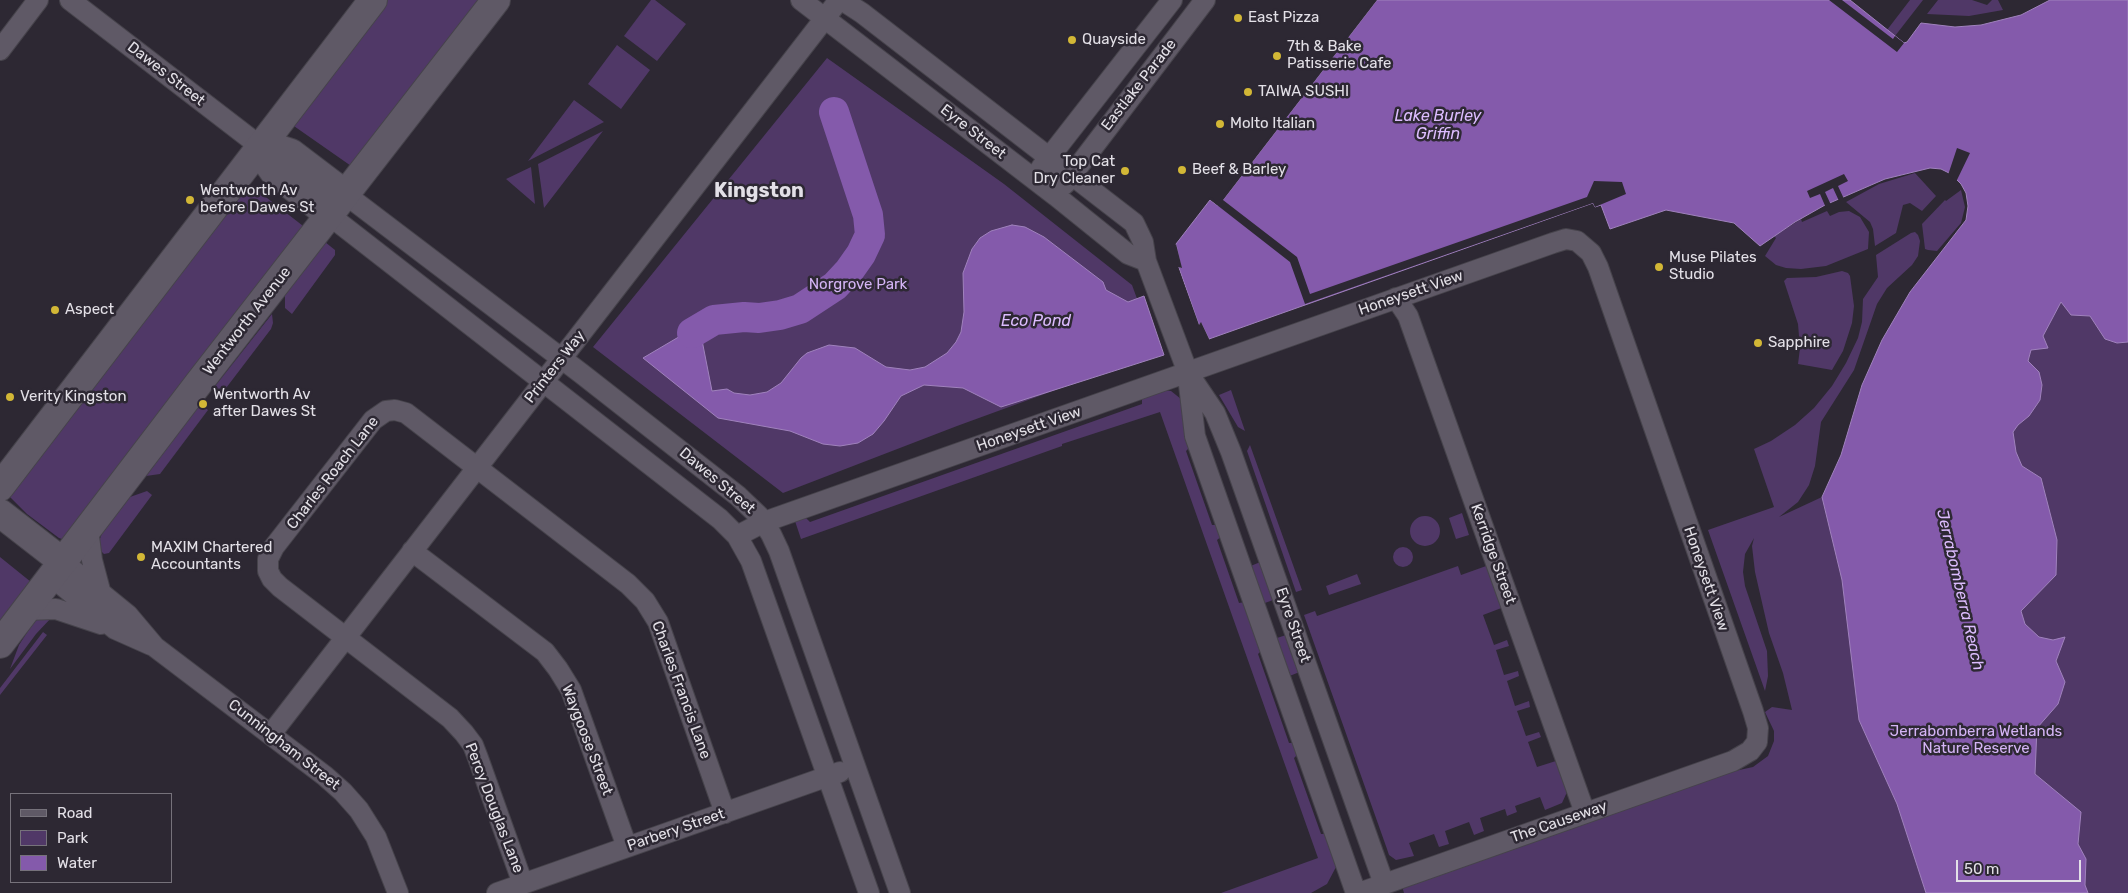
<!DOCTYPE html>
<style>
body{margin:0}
#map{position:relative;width:2128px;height:893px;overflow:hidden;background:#2d2833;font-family:Rubik,sans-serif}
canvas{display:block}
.legend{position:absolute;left:10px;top:793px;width:162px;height:90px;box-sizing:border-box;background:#2d2833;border:1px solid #76727b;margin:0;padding:6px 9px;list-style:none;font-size:15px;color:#e3e0e7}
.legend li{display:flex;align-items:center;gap:10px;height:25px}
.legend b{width:25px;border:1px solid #76727b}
.scale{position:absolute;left:1956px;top:860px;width:125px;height:22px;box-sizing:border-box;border:2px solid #e3e0e7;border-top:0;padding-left:6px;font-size:15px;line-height:18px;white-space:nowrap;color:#e3e0e7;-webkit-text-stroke:4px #2d2833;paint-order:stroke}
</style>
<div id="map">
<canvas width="2128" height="893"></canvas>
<ul class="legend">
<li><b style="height:6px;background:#5f5966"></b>Road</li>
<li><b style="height:14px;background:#503867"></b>Park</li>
<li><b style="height:14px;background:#845aab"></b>Water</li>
</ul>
<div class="scale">50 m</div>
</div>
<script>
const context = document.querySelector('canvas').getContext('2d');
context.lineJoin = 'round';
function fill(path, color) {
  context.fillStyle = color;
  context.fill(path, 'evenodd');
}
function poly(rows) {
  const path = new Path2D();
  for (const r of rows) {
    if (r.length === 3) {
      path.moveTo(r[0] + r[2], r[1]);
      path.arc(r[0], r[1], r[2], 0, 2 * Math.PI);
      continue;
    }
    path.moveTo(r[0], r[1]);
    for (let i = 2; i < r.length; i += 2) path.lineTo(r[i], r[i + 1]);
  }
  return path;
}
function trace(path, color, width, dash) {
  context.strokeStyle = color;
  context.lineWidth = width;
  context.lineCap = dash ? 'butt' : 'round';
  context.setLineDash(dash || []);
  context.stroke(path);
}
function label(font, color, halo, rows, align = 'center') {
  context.font = font + ' Rubik,sans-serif';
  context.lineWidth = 5;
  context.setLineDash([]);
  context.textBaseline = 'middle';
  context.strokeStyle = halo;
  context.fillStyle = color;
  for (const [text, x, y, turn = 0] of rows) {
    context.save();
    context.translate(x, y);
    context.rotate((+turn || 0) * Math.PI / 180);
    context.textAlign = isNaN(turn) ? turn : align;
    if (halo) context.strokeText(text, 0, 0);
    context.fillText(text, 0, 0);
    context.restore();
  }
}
const green = poly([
 [386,0,484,0,354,168,291,124],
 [651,0,655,0,686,24,657,61,624,36],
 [1910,0,1923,0,1895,36,1887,30],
 [1938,0,1972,0,1987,5,1992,0,1998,0,2003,10,1969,16,1927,14],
 [2128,0,2128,893,1404,893,1402,886,1721,774,1753,767,1768,756,1774,741,1774,731,1765,712,1772,707,1792,710,1783,673,1769,633,1755,572,1752,546,1754,538,1745,554,1743,572,1745,586,1767,651,1768,676,1765,691,1708,530,1774,507,1754,449,1771,441,1795,425,1814,408,1832,386,1846,363,1858,338,1862,322,1863,299,1878,277,1876,255,1911,233,1915,232,1918,235,1920,241,1918,256,1912,265,1887,288,1877,304,1854,370,1821,422,1815,466,1809,485,1798,502,1779,517,1822,497,1833,486],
 [617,45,650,70,621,109,588,84],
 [827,58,1004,184,1132,285,1157,353,957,426,783,493,593,347],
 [574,100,604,122,528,161],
 [603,131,544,208,538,164],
 [531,167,535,204,506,179],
 [1915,173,1936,196,1922,211,1910,203,1903,205,1896,233,1875,246,1873,229,1870,222,1846,202,1879,184],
 [249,184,307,229,65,540,59,538,27,514,9,496],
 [1961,190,1965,207,1961,223,1937,251,1928,250,1925,249,1922,224,1945,200,1946,201],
 [1827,211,1830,216,1839,212,1849,211,1860,217,1869,232,1868,249,1826,266,1801,269,1786,268,1776,265,1765,256,1776,238,1774,236,1801,219,1802,222],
 [325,242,335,250,335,255,292,314,285,308,285,294],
 [1842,271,1848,273,1850,276,1854,306,1852,323,1843,351,1832,370,1798,364,1800,348,1798,324,1784,281,1787,278,1816,277],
 [272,314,273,323,271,329,220,396,212,390],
 [1162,390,1171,391,1181,399,1190,447,1186,451,1212,525,1218,525,1222,536,1217,540,1239,603,1245,602,1262,650,1258,654,1289,743,1295,743,1299,753,1294,758,1321,834,1327,834,1336,867,1327,884,1311,893,1221,893,1318,858,1160,412,1062,444,1062,446,801,539,795,521,804,516,810,522,1142,404,1142,397],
 [1231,390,1245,431,1238,427,1219,395],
 [200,404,208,410,160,474,146,476],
 [1250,445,1302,590,1296,592,1247,451],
 [147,491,152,495,109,553,104,554,97,547,102,533,130,497],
 [1462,513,1469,535,1456,539,1449,518],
 [1425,531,15],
 [1403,557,10],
 [0,557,31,582,0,627],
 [1263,561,1276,599,1262,604,1248,567],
 [1489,565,1504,607,1483,615,1494,645,1507,640,1509,646,1496,650,1504,675,1518,671,1519,676,1507,681,1515,706,1529,701,1530,707,1517,711,1526,736,1539,732,1541,737,1528,742,1537,767,1559,760,1567,792,1562,803,1545,810,1540,797,1515,806,1517,812,1507,816,1505,809,1480,818,1484,831,1474,835,1469,822,1445,831,1449,844,1439,847,1434,834,1409,843,1414,856,1396,860,1389,855,1387,849,1304,615,1315,611,1317,616,1458,566,1461,575],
 [1357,574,1361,584,1329,595,1326,586],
 [37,617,52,617,36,634,10,669,19,645],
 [43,632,47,635,0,695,0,688],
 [1289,634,1302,671,1287,677,1274,639]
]);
const water = poly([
 [1377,0,1850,0,1904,43,1907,42,1921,23,1955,27,1981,25,2021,15,2050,0,2128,0,2128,342,2117,343,2105,339,2090,316,2071,315,2061,302,2043,336,2048,348,2031,350,2028,361,2039,372,2042,385,2040,400,2029,416,2018,425,2013,432,2016,452,2022,466,2041,478,2057,540,2056,575,2021,611,2025,624,2039,637,2053,640,2065,637,2056,661,2065,682,2058,704,2037,728,2035,774,2081,812,2078,844,2086,859,2085,885,2088,893,1926,893,1897,804,1859,720,1842,580,1822,497,1841,455,1862,385,1882,340,1910,292,1966,220,1968,206,1966,193,1961,184,1951,174,1941,169,1930,168,1885,179,1825,205,1795,222,1760,246,1734,223,1666,210,1610,229,1601,205,1595,207,1593,203,1209,339,1201,323,1199,325,1178,265,1181,268,1176,244,1210,200,1218,206,1223,200,1377,0],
 [1012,225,1025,227,1044,237,1103,282,1106,290,1128,302,1144,296,1164,355,1001,407,963,388,924,385,901,396,884,421,873,434,858,443,840,446,823,444,790,431,718,418,643,358,699,325,712,391,727,389,734,393,750,395,767,392,781,383,801,358,807,353,829,345,855,348,886,367,910,370,925,367,947,353,956,342,961,332,964,312,963,273,972,249,980,238,991,231,1012,225]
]);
const pier = poly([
 [1374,0,1377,0,1223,200,1297,257,1310,294,1587,197,1594,181,1622,182,1626,194,1595,207,1593,203,1305,304,1290,262,1208,198,1211,197,1217,202,1221,198],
 [1829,0,1842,0,1893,39,1895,36,1904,43,1897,52],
 [1957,148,1970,153,1956,182,1948,175],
 [1844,174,1848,181,1838,186,1844,199,1839,201,1833,188,1825,192,1831,205,1826,208,1820,194,1810,198,1807,191],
 [1176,244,1182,268,1178,267,1199,325,1201,322,1209,339,1207,340,1201,327,1197,326,1176,266,1178,263,1174,247]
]);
const river = poly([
 [692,333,714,320,744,317,759,318,780,315,800,309,835,286,849,271,861,254,870,235,868,215,834,112]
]);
const street = poly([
 [70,0,261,147],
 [801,0,1056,196,1128,254,1146,261],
 [842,0,862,13,1134,223,1143,242,1146,261,1188,373,1215,413,1231,452,1384,884],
 [0,50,38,0],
 [1041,168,1172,0],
 [1065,184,1205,0],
 [345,194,582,374,738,496,759,516,771,534,779,551,900,893],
 [329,215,720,519,737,536,751,561,869,893],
 [1396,298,1408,316,1585,813],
 [1188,376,1195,436,1356,893],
 [88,529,92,560,101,594],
 [737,536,764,522,1553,243,1566,239,1577,241,1591,253,1598,267,1753,711,1758,728,1757,742,1750,751,1733,761,1359,893],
 [412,551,545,652,558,669,571,690,627,847],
 [63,562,128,615,155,647,325,776,343,792,359,810,376,837,398,893],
 [51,576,115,629,151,645],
 [25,610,56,609,101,624],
 [271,734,839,0],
 [523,884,478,758,473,745,464,733,450,718,280,587,272,579,268,571,268,559,274,547,373,420,386,411,395,410,406,413,628,584,645,601,658,622,725,813],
 [497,893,840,772]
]);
const secondary = poly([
 [329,215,274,172,267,162,261,147,273,147,291,153,345,194],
 [0,487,373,0],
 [0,513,63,562],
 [0,644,198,384,496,0]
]);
const markers = [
 [1238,18,5,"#d2b736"],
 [1072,40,5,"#d2b736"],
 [1277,56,5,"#d2b736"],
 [1248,92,5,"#d2b736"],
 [1220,124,5,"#d2b736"],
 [1182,170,5,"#d2b736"],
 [1125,171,5,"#d2b736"],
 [190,200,5,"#d2b736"],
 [1659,267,5,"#d2b736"],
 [55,310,5,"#d2b736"],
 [1758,343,5,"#d2b736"],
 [10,397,5,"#d2b736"],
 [203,404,5,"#d2b736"],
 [141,557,5,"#d2b736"]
];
const poiNames = [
 ["East Pizza",1248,18],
 ["Quayside",1082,40],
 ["7th & Bake",1287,47],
 ["Patisserie Cafe",1287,64],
 ["TAIWA SUSHI",1258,92],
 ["Molto Italian",1230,124],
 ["Top Cat",1115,162,"right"],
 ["Dry Cleaner",1115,179,"right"],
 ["Beef & Barley",1192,170],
 ["Wentworth Av",200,191],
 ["before Dawes St",200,208],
 ["Muse Pilates",1669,258],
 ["Studio",1669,275],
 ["Aspect",65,310],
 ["Sapphire",1768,343],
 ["Wentworth Av",213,395],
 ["after Dawes St",213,412],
 ["Verity Kingston",20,397],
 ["MAXIM Chartered",151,548],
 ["Accountants",151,565]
];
const streetNames = [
 ["Dawes Street",166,74,38],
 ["Eastlake Parade",1139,85,-52],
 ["Eyre Street",973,132,38],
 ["Honeysett View",1411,293,-19],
 ["Wentworth Avenue",247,321,-52],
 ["Printers Way",555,367,-52],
 ["Honeysett View",1029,429,-19],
 ["Charles Roach Lane",333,473,-52],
 ["Dawes Street",717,481,40],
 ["Kerridge Street",1493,554,70],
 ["Honeysett View",1706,579,71],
 ["Eyre Street",1293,625,71],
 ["Charles Francis Lane",681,690,70],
 ["Waygoose Street",587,740,69],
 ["Cunningham Street",284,745,38],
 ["Percy Douglas Lane",494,808,69],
 ["The Causeway",1559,822,-19],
 ["Parbery Street",676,830,-19]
];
const parkNames = [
 ["Norgrove Park",858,285],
 ["Jerrabomberra Wetlands",1976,732],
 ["Nature Reserve",1976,749]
];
const waterNames = [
 ["Lake Burley",1438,116],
 ["Griffin",1438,134],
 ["Eco Pond",1036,321],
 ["Jerrabomberra Reach",1960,590,77]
];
const districtNames = [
 ["Kingston",759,191]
];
fill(green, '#503867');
fill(water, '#845aab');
trace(water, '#a082bd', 1);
fill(pier, '#2d2833');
trace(river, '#845aab', 30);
trace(street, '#46434b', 22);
trace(secondary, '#46434b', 30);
trace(street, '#5f5966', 20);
trace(secondary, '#5f5966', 28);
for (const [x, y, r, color] of markers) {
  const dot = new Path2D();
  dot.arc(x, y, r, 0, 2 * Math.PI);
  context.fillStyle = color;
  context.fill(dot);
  trace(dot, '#2d2833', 2);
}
label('15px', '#e3e0e7', '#2d2833', poiNames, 'left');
label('15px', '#e3e0e7', '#2d2833', streetNames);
label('15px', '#d4b4f5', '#2d2833', parkNames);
label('italic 16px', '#dcbcfe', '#2d2833', waterNames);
label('bold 20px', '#e3e0e7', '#2d2833', districtNames);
</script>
